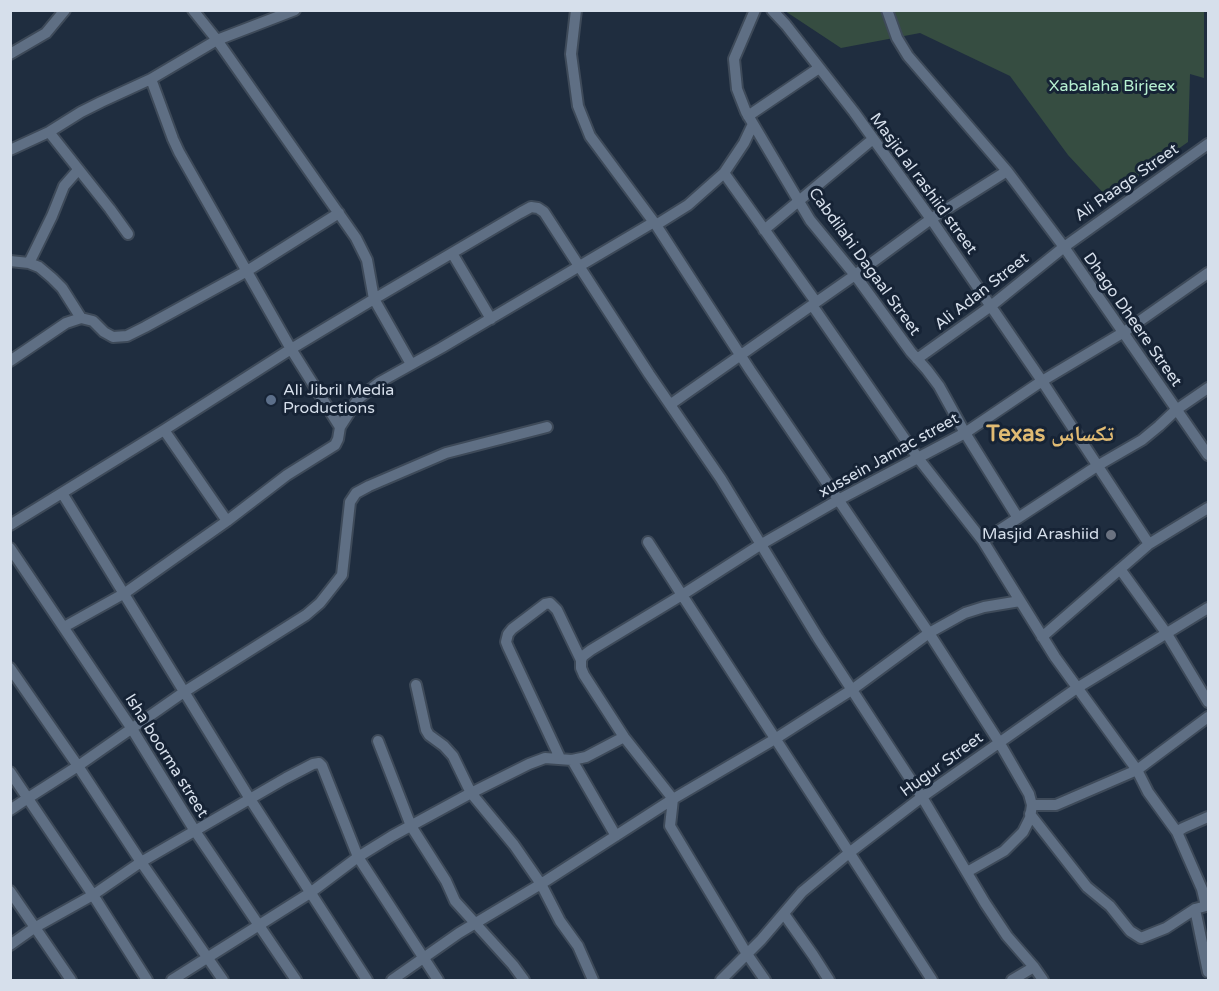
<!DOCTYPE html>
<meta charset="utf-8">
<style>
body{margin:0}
#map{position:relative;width:1219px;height:991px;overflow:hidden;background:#1f2d3f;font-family:"Varela Round",sans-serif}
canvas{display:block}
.frame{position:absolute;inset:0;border:12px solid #d6dfeb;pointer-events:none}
</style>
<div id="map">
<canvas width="1219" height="991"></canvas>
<div class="frame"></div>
</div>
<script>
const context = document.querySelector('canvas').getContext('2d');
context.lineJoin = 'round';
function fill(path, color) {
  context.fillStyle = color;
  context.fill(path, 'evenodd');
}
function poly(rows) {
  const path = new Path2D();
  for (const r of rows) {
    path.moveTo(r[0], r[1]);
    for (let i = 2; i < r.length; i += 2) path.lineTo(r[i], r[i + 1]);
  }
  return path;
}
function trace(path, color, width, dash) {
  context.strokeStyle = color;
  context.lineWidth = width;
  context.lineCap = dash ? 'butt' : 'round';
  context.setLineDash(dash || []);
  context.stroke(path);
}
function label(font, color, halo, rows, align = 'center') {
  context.font = font + ' "Varela Round","Noto Naskh Arabic",sans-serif';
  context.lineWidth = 6;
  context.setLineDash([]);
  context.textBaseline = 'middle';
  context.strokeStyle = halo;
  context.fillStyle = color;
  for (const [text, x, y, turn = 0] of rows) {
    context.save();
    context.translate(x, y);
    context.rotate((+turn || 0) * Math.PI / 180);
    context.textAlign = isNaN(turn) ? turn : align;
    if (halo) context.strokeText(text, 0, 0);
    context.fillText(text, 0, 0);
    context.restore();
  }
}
const green = poly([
 [785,11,1204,11,1204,78,1190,74,1188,142,1108,198,1068,155,1010,76,920,33,841,48]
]);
const minor = poly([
 [193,10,217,40,356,238,367,260,374,299,411,364],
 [576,10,571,54,578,106,590,136,656,225,750,370,929,633,999,742,1029,794,1032,805,1030,818,1023,832,1004,851,967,872],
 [755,10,734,59,737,89,746,112,810,220,855,275,911,352,927,370,939,386,965,433,1018,518],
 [772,10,786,25,854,112,931,219,1042,381,1149,544],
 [887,10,897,38,908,56,1007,171,1064,247,1208,455],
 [10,54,46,33,65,10],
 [151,79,173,139,179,152,291,349,340,427],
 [748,116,819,68],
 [49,132,110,209,128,234],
 [10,150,49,132,81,112,101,102,151,79,217,40,295,10],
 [724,173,816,302],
 [656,225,688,205,724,173,744,143,753,124],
 [764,230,873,139],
 [452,253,491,319],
 [10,261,29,263,39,267,52,278,62,288,81,318],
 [29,263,52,216,64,186,78,170],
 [812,305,918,458,983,541,1055,657,1137,770,1148,792,1177,832,1202,889,1206,906,1195,909,1166,928,1141,938,1130,931,1110,906,1087,887,1030,814],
 [917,359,991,306,1064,247,1208,144],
 [10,361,66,323,81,318,93,321,104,332,113,337,127,336,145,327,247,271,339,213],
 [671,404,855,275,931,219,1007,171],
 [164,430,227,521],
 [62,493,250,799,367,980],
 [10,525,164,430,291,349,374,299,520,213,531,207,538,208,544,212,649,374,721,479,818,638,922,797,985,903,1007,936,1034,967,1043,980],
 [983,541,1097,466,1142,440,1159,426,1176,410,1208,388],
 [648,542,682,595,932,980],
 [10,548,132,729,195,831,296,980],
 [1120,569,1167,634,1208,702],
 [64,627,125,593,227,521,287,475,335,445,338,439,340,427,358,399,380,382,441,348,654,222],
 [1042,637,1149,544,1208,508],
 [581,660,583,656,591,650,682,595,760,545,840,499,965,433,1042,381,1124,332,1208,273],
 [10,668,78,766,141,862,223,980],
 [416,685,426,730,429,735,444,746,453,756,471,793,514,845,541,884,560,921,578,946,593,980],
 [378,741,411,826,446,881,455,901,513,965,524,980],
 [560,758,508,647,506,642,508,634,512,629,545,604,550,603,557,610,581,660,581,668,584,675,624,737,673,799,670,826,747,954,765,980],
 [572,760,616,836],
 [10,772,93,895,147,980],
 [1032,805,1056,805,1137,770,1208,717],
 [10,810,28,798,78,766,184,692,306,615,320,603,342,575,350,502,356,493,369,486,446,453,547,427],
 [1177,832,1183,828,1208,817],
 [10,891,71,980],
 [1195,909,1208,972],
 [784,914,813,955,829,980],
 [10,945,34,928,93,895,141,862,286,778,313,764,319,763,322,766,358,857,438,980],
 [172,980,310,893,358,857,392,836,471,793,529,764,545,758,572,760,586,757,624,737],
 [392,980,459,933,541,884,673,799,775,739,853,689,929,633,965,613,984,607,1020,601],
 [721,980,761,940,802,892,849,853,922,797,1077,688,1208,608],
 [1012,980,1034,967]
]);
const markers = [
 [271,400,6,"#5c6f8a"],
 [1111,535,6,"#6b7280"]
];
const parkNames = [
 ["Xabalaha Birjeex",1112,87]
];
const streetNames = [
 ["Ali Raage Street",1127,183,-35],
 ["Masjid al rashiid street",923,184,54],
 ["Cabdilahi Dagaal Street",864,262,54],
 ["Ali Adan Street",982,292,-38],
 ["Dhago Dheere Street",1132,320,55],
 ["xussein Jamac street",889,456,-29],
 ["Isha boorma street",166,756,58],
 ["Hugur Street",942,765,-36]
];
const poiNames = [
 ["Ali Jibril Media",283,391],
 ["Productions",283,409],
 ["Masjid Arashiid",1099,535,"right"]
];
const districtNames = [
 ["Texas تكساس",1050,435]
];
fill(green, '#364d41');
trace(minor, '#3e4a59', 14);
trace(minor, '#5f6f84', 10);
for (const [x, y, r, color] of markers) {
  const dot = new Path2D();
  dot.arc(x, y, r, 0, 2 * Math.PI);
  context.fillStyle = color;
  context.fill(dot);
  trace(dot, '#162335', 2);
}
label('16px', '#b7f1d2', '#162335', parkNames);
label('16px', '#d6dfeb', '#162335', streetNames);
label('16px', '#d6dfeb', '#162335', poiNames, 'left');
label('bold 22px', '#e1bb73', '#162335', districtNames);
</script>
